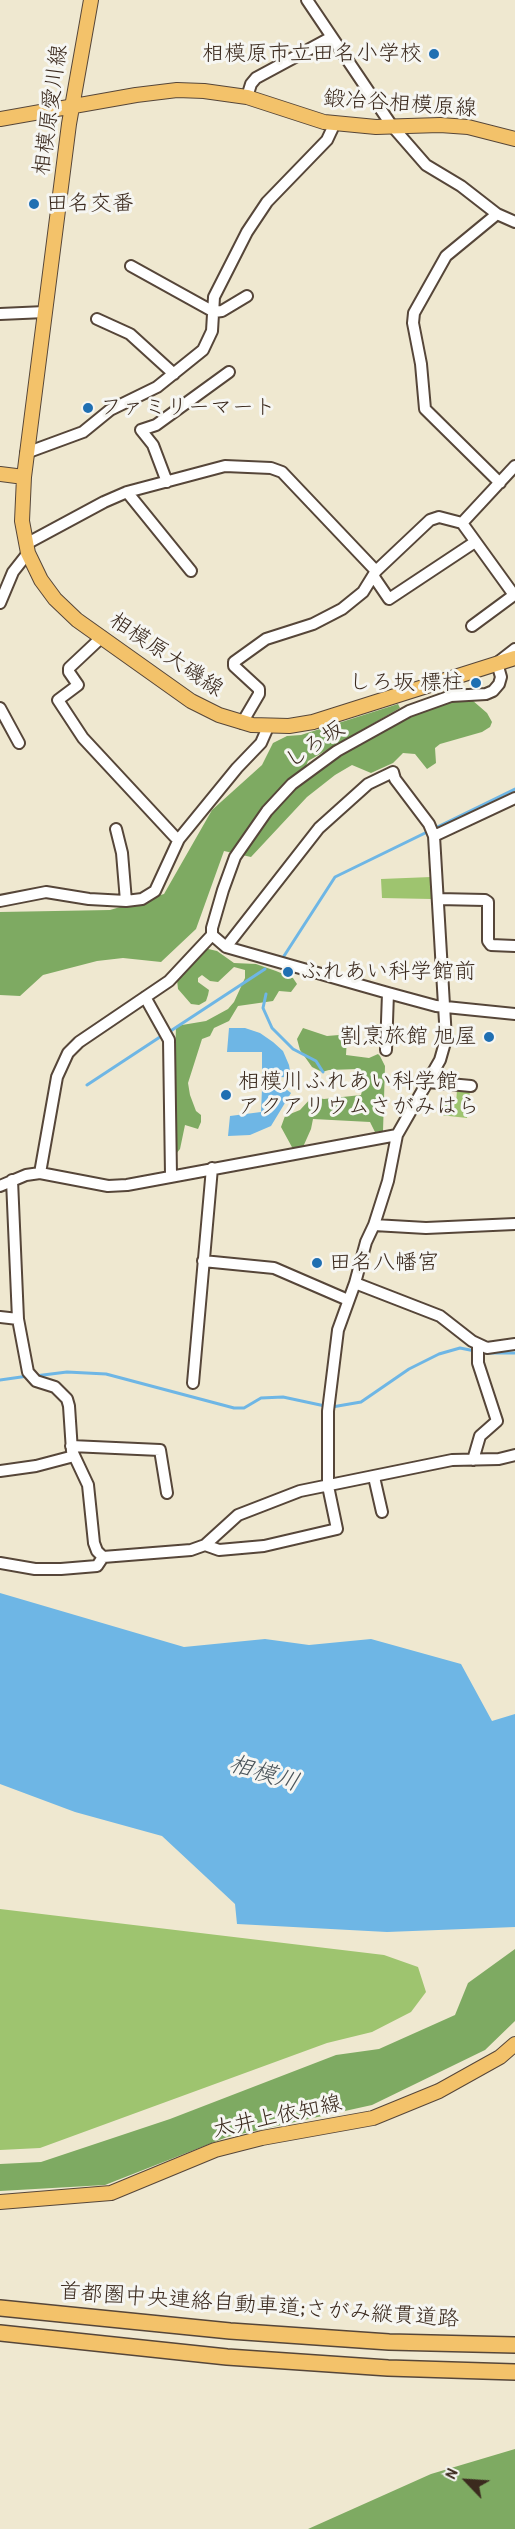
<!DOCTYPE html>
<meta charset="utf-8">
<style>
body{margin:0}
#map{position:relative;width:515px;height:2529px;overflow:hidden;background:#efe8d0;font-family:"Patrick Hand",sans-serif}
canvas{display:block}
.north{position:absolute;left:437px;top:2451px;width:60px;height:60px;-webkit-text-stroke:4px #f6f6f2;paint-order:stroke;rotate:295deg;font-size:16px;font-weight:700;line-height:24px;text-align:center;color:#3b2a1e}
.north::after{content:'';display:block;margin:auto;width:21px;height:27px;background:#3b2a1e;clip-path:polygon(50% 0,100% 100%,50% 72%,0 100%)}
</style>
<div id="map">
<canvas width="515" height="2529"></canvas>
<div class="north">N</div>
</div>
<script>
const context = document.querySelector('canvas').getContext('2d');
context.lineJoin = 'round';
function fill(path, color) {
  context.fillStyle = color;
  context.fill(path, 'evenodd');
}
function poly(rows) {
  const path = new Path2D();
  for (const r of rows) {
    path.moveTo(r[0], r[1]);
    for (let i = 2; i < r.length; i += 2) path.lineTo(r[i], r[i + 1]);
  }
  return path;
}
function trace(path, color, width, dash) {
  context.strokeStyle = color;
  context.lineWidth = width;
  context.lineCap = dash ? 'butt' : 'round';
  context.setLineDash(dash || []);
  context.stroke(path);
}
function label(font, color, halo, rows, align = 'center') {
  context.font = font + ' "Patrick Hand","Klee One",sans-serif';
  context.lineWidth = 6;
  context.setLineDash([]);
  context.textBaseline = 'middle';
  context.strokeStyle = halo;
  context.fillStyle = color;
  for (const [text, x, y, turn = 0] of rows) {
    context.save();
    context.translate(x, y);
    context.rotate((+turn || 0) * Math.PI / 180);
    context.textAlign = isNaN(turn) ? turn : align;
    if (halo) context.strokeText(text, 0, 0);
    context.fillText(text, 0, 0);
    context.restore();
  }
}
const green = poly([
 [431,877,431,899,382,898,381,879],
 [457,1090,470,1091,467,1118,440,1115,441,1102,456,1104],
 [0,1909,384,1955,418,1967,426,1992,411,2012,372,2032,327,2043,40,2148,0,2150]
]);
const forest = poly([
 [462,699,472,700,487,713,492,722,490,727,482,732,440,744,435,748,436,763,427,769,415,754,403,753,393,763,371,773,352,765,335,775,307,797,251,857,224,851,196,929,161,962,123,958,97,961,43,975,20,996,0,995,0,912,110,910,164,894,212,810,262,765,273,743,287,736,301,735,398,704,400,708,308,761,306,766,307,773,322,768,406,715],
 [204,948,217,951,234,963,256,964,276,971,293,978,297,984,291,992,279,991,273,1001,238,1006,229,1021,214,1028,210,1036,202,1039,188,1083,190,1095,196,1111,201,1115,201,1122,198,1129,185,1125,180,1149,176,1154,174,1102,176,1026,206,1021,228,1009,234,1002,245,978,245,970,234,967,218,982,210,981,202,975,198,978,198,982,209,990,208,995,206,1001,199,1005,191,1004,178,989,177,980],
 [303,1028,327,1036,339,1035,347,1038,346,1055,369,1058,378,1054,380,1056,385,1066,383,1131,375,1132,370,1122,313,1119,311,1129,303,1147,293,1149,281,1127,285,1116,300,1110,312,1097,324,1099,361,1095,366,1074,358,1069,329,1070,322,1072,312,1067,300,1050,297,1039],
 [515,1949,515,2021,485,2050,372,2105,227,2137,105,2185,0,2191,0,2164,41,2162,170,2119,336,2055,379,2049,455,2015,468,1983],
 [515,2449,515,2529,308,2529,431,2474]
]);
const water = poly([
 [229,1028,245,1028,260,1033,273,1042,283,1051,289,1065,290,1071,286,1077,262,1078,262,1052,227,1052],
 [262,1089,286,1089,291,1093,271,1126,250,1135,228,1136,230,1116,261,1112],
 [0,1593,184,1647,265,1639,309,1645,371,1639,461,1664,492,1721,515,1714,515,1927,387,1932,237,1924,235,1904,162,1836,75,1812,0,1784]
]);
const stream = poly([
 [284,956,335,877,515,789],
 [266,994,263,1008,272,1028,293,1049,316,1061,323,1072],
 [169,1032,265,969],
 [87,1085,163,1035],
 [487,1353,515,1353],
 [35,1376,67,1372,106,1374,234,1408,244,1408,261,1398,283,1397,325,1406],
 [0,1380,28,1376],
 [332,1407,361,1402,409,1369,439,1354,460,1348,475,1351]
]);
const minor = poly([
 [307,0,392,126,426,165,461,186,497,214,515,222],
 [247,97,251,84,256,78,332,37],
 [497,214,446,256,414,313,413,323,421,364,425,409,500,483],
 [131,266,214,312,222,311,247,296],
 [0,314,45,312],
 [97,319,130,334,174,374],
 [26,453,83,432,110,410,157,387,203,350,212,331,214,297,247,232,267,202,327,140,335,123],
 [167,482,153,445,141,430,156,425,229,372],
 [127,492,191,571],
 [462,523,515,466],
 [26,544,104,502,127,492,225,466,271,468,282,472,376,571,430,520,439,517,462,523,514,595,472,626],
 [374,577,389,599,475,542],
 [0,603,13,572,28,553],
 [102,637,69,668,69,672,78,685,58,700,83,738,175,837,179,839,237,768,261,743,268,727],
 [0,708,19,743],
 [242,723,259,694,259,689,234,666,234,662,266,639,313,624,342,609,363,592,376,571],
 [116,829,122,853,126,901],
 [438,899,485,900,488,902,488,941,491,945,515,946],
 [0,901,46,892,89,899,126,901,142,899,155,891,179,839],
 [212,935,212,928,223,890,235,857,267,811,292,784,337,751,409,711,451,696,486,694,493,691,499,684,501,677,497,663,515,649],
 [212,935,226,947,388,993,436,1006,515,1014],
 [226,947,319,828,368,784,393,772,395,779,429,824,434,836],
 [145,997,169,1040,171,1175],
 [386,1050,388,993],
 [428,1082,471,1086],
 [40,1173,57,1077,68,1053,79,1042,169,981,212,935],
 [12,1180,18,1319,28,1372,36,1381,55,1387,67,1399,69,1406,72,1451,88,1485,94,1543,97,1551,103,1557,191,1550,205,1545,238,1515,300,1491,452,1460,499,1459,515,1455],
 [0,1186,26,1175,40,1173,108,1186,127,1185,397,1135,440,1060,446,1039,434,836,515,798],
 [515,1224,426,1228,374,1225,366,1242,355,1283,440,1316,472,1341,487,1348,515,1344],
 [374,1225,388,1181,397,1135],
 [203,1261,274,1268,348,1300],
 [0,1317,18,1319],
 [193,1383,212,1168],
 [71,1446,160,1450,167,1493],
 [473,1460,480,1436,497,1421,478,1363,478,1344],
 [0,1471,36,1466,74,1456],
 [374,1477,382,1512],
 [205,1545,219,1550,264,1546,337,1529,328,1486,328,1411,338,1330,355,1283],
 [0,1563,35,1569,61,1569,97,1566,103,1557]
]);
const major = poly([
 [91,0,69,124,24,477,22,521,28,553,41,580,55,599,77,620,191,701,219,715,252,725,289,726,313,722,515,658],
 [0,119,136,95,177,90,204,91,247,97,324,122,376,127,440,125,468,127,515,139],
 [0,474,24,477],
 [0,2202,111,2193,215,2150,262,2138,373,2118,439,2091,500,2057,515,2044]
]);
const highway = poly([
 [0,2308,230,2331,389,2342,515,2345],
 [0,2333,227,2357,388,2368,515,2372]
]);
const markers = [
 [434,54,6,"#1f6fb2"],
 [34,204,6,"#1f6fb2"],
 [88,408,6,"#1f6fb2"],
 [476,683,6,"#1f6fb2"],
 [288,972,6,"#1f6fb2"],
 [489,1037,6,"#1f6fb2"],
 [226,1095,6,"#1f6fb2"],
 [317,1263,6,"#1f6fb2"]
];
const poiNames = [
 ["相模原市立田名小学校",422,54,"right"],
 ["田名交番",46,204],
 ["ファミリーマート",100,408],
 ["しろ坂 標柱",464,683,"right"],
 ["ふれあい科学館前",300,972],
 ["割烹旅館 旭屋",477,1037,"right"],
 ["相模川ふれあい科学館",238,1082],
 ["アクアリウムさがみはら",238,1107],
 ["田名八幡宮",329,1263]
];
const streetNames = [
 ["鍛冶谷相模原線",400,104,4],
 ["相模原愛川線",51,110,-82],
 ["相模原大磯線",166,655,34],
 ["しろ坂",315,745,-34],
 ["太井上依知線",277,2117,-12],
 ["首都圏中央連絡自動車道;さがみ縦貫道路",259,2306,4]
];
const waterNames = [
 ["相模川",264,1774,17]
];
fill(green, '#9ec46f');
fill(forest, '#7eaa62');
fill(water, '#6eb6e5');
trace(stream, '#6eb6e5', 3);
trace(minor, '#564639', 14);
trace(major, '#564639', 16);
trace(highway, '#564639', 18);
trace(minor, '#fff', 10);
trace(major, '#f3c26a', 14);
trace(highway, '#f3c26a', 15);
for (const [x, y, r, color] of markers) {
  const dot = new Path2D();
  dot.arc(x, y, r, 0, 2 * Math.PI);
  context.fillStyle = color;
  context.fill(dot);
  trace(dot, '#f6f6f2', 2);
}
label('22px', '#3b2a1e', '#f6f6f2', poiNames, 'left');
label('22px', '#3b2a1e', '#f6f6f2', streetNames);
label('italic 24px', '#4a545a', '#f6f6f2', waterNames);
</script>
